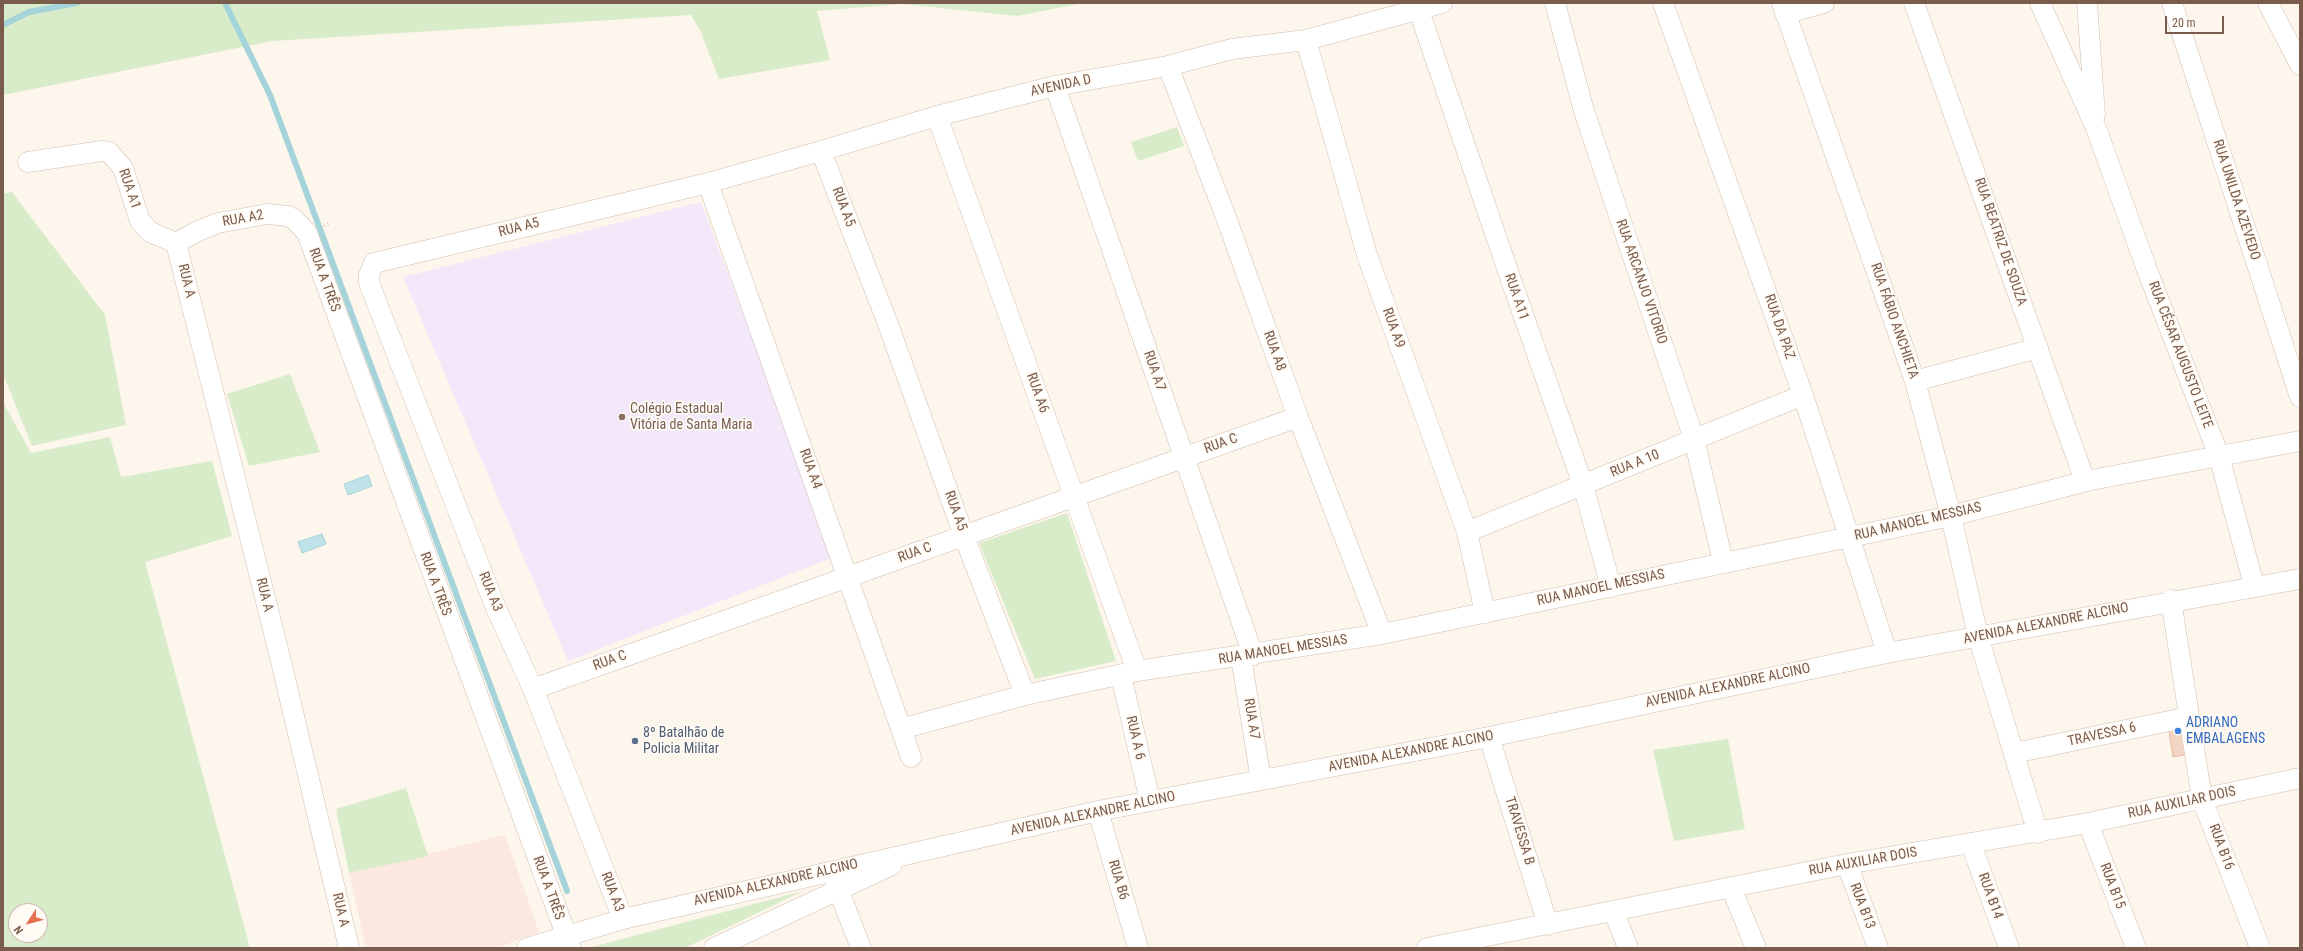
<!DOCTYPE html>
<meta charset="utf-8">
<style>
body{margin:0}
#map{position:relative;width:2303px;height:951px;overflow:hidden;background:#fdf6ec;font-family:"Roboto Condensed",sans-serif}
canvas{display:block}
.frame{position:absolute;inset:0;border:4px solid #7a5c4d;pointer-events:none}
.north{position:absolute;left:8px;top:903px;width:40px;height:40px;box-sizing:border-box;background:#fffaf3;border:1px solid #cabbb1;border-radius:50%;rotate:234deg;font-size:11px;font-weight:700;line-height:16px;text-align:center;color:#7a5c4d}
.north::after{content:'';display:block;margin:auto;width:14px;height:18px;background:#e76f51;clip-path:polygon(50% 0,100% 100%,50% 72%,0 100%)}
.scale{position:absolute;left:2165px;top:16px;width:59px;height:18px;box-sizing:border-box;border:2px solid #7a5c4d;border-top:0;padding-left:5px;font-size:12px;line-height:14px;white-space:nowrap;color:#7a5c4d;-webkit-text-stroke:3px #fffaf3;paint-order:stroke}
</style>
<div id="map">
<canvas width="2303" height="951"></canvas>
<div class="frame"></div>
<div class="north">N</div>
<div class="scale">20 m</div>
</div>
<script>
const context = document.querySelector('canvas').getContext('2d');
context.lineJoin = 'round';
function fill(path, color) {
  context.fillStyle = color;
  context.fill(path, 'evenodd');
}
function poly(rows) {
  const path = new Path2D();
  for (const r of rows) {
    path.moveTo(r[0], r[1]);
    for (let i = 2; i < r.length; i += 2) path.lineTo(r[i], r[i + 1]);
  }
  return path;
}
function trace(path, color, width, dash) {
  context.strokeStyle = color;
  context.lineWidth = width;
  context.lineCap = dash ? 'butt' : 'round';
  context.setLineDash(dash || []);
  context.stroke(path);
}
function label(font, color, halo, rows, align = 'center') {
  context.font = font + ' "Roboto Condensed",sans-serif';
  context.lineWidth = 3.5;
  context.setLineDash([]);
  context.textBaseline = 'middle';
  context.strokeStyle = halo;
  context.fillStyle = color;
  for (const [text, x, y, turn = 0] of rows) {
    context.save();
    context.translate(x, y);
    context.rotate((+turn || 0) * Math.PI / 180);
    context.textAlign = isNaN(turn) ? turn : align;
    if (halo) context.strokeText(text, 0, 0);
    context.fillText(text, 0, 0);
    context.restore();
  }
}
const commercial = poly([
 [505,835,539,932,497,948,366,948,349,873]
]);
const education = poly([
 [701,202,834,557,568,661,403,277]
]);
const green = poly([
 [3,3,1083,3,1017,16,903,4,817,11,830,60,719,79,700,30,691,15,272,41,3,95],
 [1177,127,1184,146,1138,161,1131,142],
 [12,192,105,315,126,425,32,446,3,374,3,194],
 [290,374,320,452,249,466,227,394],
 [3,402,31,453,110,437,121,477,212,461,232,536,145,562,250,948,3,948],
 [16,911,40,911,40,935,16,935],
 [1067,513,1116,661,1035,679,979,543],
 [1728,739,1745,829,1674,841,1653,750],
 [406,788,428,856,349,873,336,809],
 [803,891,685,948,588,948]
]);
const water = poly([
 [368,475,372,486,348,495,344,484,368,475],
 [322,534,326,544,302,553,298,542,322,534]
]);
const stream = poly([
 [225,3,270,95,567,891],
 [3,25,29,12,77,3]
]);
const building = poly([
 [2185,722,2190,754,2173,757,2168,725,2185,722]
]);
const path = poly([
 [324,226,331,222]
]);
const minor = poly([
 [1555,3,1584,111,1694,439,1723,562],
 [1663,3,1803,395,1887,653],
 [1782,3,1915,381,1951,516,1978,636,2038,833],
 [1914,3,2085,481],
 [2040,3,2096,128,2146,267,2219,456,2254,585],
 [2087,3,2095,115],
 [2172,3,2300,397],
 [2268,3,2300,65],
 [1418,8,1511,280,1583,485,1611,587],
 [1785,14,1824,3],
 [1306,40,1367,255,1467,532,1485,613],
 [1168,66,1227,220,1298,417,1382,634],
 [1055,86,1253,655],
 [937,116,1137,671],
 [821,151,888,324,964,536,1025,695],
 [28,162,102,151,109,152,123,168,140,221,150,232,176,243],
 [708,183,911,757],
 [176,243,198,231,218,223,267,214,288,216,294,219,307,233,571,948],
 [176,243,279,653,349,948],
 [1915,381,2038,348],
 [1467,532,1803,395],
 [2171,600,2202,799,2260,948],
 [1241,657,1261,780],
 [1121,675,1150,801],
 [533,689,1298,417],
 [901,729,1025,695,1137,671,1382,634,1951,516,2091,480,2300,441],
 [1489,737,1548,925],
 [2014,753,2189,717],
 [1098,811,1138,948],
 [2088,823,2136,948],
 [1971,844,2009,948],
 [1847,864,1878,948],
 [834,878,861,948],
 [1731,887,1756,948],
 [1614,912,1628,948],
 [623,919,533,689,496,608,369,283,369,275,374,263,708,183,821,151,937,116,1055,86,1168,66,1232,49,1306,40,1442,3],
 [527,948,623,919,1098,811,1489,737,1887,653,2300,579],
 [714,948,892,865],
 [1427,948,1847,864,2088,823,2300,778]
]);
const markers = [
 [622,417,4,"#8d6e63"],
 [2178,731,4,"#3f7fe0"],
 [635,741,4,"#5c6f8a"]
];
const streetNames = [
 ["AVENIDA D",1061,86,-12],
 ["RUA A1",129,189,71],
 ["RUA UNILDA AZEVEDO",2236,200,72],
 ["RUA A5",843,207,69],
 ["RUA A2",243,219,-10],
 ["RUA A5",519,228,-14],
 ["RUA BEATRIZ DE SOUZA",2000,242,71],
 ["RUA A TRÊS",324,280,70],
 ["RUA A",186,281,76],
 ["RUA ARCANJO VITORIO",1641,282,71],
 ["RUA A11",1516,297,71],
 ["RUA FÁBIO ANCHIETA",1894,321,71],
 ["RUA DA PAZ",1779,327,71],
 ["RUA A9",1393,328,70],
 ["RUA A8",1274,351,70],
 ["RUA CÉSAR AUGUSTO LEITE",2180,355,69],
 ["RUA A7",1154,371,71],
 ["RUA A6",1037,393,70],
 ["RUA C",1221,444,-20],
 ["RUA A 10",1635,464,-22],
 ["RUA A4",810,469,70],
 ["RUA A5",955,511,70],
 ["RUA MANOEL MESSIAS",1918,522,-13],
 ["RUA C",915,553,-20],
 ["RUA A TRÊS",435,584,70],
 ["RUA MANOEL MESSIAS",1601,588,-12],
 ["RUA A3",490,592,68],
 ["RUA A",264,595,76],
 ["AVENIDA ALEXANDRE ALCINO",2046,624,-11],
 ["RUA MANOEL MESSIAS",1283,650,-9],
 ["RUA C",610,661,-20],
 ["AVENIDA ALEXANDRE ALCINO",1728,686,-12],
 ["RUA A7",1251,719,81],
 ["TRAVESSA 6",2102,735,-12],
 ["RUA A 6",1135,738,77],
 ["AVENIDA ALEXANDRE ALCINO",1411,752,-11],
 ["RUA AUXILIAR DOIS",2182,803,-12],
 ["AVENIDA ALEXANDRE ALCINO",1093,814,-12],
 ["TRAVESSA B",1519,831,73],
 ["RUA B16",2221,847,69],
 ["RUA AUXILIAR DOIS",1863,862,-10],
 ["RUA B6",1118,880,73],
 ["AVENIDA ALEXANDRE ALCINO",776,883,-13],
 ["RUA B15",2112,886,69],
 ["RUA A TRÊS",548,888,70],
 ["RUA A3",612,892,69],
 ["RUA B14",1990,896,70],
 ["RUA B13",1862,906,69],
 ["RUA A",340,910,77]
];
const educationNames = [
 ["Colégio Estadual",630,409],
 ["Vitória de Santa Maria",630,425]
];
const shopNames = [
 ["ADRIANO",2186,723],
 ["EMBALAGENS",2186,739]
];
const serviceNames = [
 ["8º Batalhão de",643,733],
 ["Policia Militar",643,749]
];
fill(commercial, '#fde8e0');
fill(education, '#f3e8fa');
fill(green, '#d8ecc9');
fill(water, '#bfe3e8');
trace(water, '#a5d3da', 1);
trace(stream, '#a5d3da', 6);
fill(building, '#f3d5c3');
trace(building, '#e6bba3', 1);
trace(minor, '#d1beb0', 21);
trace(path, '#d9b8a5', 2.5, [1, 3]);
trace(minor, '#fff', 20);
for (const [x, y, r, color] of markers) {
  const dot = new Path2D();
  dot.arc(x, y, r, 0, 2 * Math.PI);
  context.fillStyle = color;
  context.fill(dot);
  trace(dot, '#fffaf3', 1.5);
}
label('14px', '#7a5c4d', '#fffaf3', streetNames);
label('14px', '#785e54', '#fffaf3', educationNames, 'left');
label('14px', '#366cbe', '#fffaf3', shopNames, 'left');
label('14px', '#4e5e75', '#fffaf3', serviceNames, 'left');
</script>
